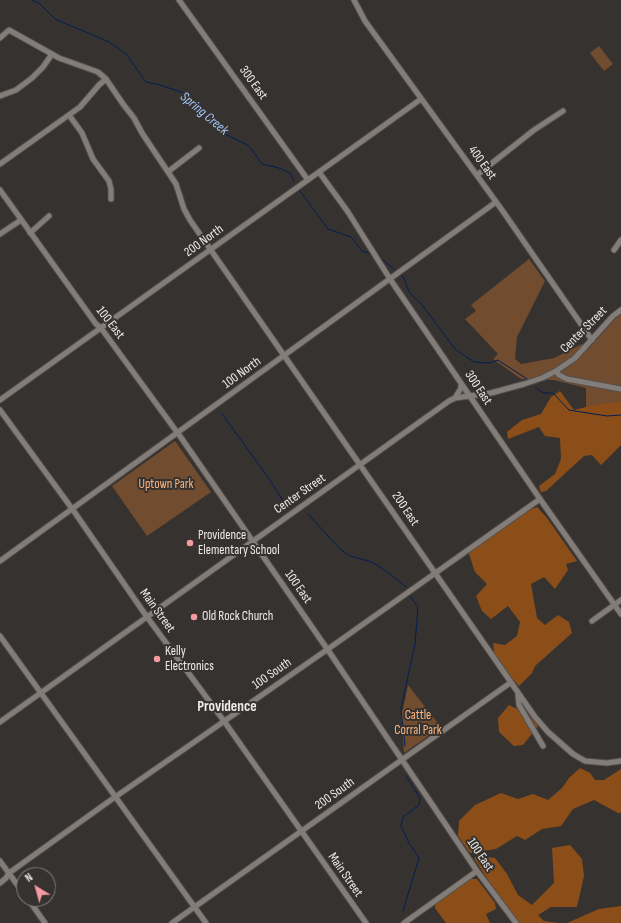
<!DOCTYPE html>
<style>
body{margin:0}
#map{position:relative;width:621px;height:923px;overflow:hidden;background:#36322f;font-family:"Sofia Sans Condensed",sans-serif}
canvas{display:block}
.north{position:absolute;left:16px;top:867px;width:40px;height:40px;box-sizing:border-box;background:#36322f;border:1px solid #807c79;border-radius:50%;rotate:323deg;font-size:11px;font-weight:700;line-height:16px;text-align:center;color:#eeebe9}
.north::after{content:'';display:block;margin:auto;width:14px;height:18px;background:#f49aa0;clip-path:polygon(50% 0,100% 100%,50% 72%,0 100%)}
</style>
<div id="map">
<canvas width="621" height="923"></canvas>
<div class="north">N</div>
</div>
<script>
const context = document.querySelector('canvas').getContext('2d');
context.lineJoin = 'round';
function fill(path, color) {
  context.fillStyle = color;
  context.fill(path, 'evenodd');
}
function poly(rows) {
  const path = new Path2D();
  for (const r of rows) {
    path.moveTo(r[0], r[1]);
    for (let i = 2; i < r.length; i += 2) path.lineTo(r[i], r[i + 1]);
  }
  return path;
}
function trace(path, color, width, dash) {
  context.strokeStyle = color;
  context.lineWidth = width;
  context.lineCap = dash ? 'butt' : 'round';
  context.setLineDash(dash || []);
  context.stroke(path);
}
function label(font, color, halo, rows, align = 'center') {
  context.font = font + ' "Sofia Sans Condensed",sans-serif';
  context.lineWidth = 4;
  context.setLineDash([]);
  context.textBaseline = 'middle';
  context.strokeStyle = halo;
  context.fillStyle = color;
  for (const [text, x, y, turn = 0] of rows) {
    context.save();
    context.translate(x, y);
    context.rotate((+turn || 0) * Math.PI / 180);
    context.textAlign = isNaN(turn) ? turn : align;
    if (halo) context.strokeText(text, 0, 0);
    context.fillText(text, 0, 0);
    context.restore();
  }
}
const green = poly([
 [599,46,613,64,604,71,590,53],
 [529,259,545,281,517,337,515,359,521,364,554,358,582,344,588,349,614,320,621,314,621,407,586,409,586,388,554,380,521,379,493,359,498,354,465,319,476,311,471,305],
 [175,441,211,492,147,536,112,486],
 [408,685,441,727,404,753,401,712,403,709]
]);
const forest = poly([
 [560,391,574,410,594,405,621,402,621,445,601,465,592,455,584,456,546,491,541,492,539,486,555,474,561,459,560,438,545,436,539,427,508,439,507,432,522,420,541,414,551,397],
 [537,507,547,518,577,561,566,564,568,570,555,589,544,577,531,584,537,618,545,625,558,615,569,622,572,633,535,666,532,673,519,686,495,660,493,643,505,645,517,636,520,622,508,606,491,619,482,611,476,596,487,584,475,572,468,551,518,515],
 [509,705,528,714,538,726,523,745,514,746,499,732,498,718],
 [580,768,590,773,595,780,604,780,621,769,621,813,618,813,594,800,573,809,561,826,542,829,525,840,517,836,496,849,470,853,458,836,459,821,475,805,501,793,518,799,533,794,548,800,562,788,569,778],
 [570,845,582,859,584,876,577,907,551,907,538,915,544,921,558,923,515,923,474,858,477,856,495,858,507,874,518,895,532,905,554,883,552,848],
 [469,879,477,879,495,903,496,909,486,914,490,923,446,923,435,908,436,901],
 [621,906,621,923,567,923,599,909]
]);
const stream = poly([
 [32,0,39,3,55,19,109,42,126,54,146,82,160,85,184,93,223,133,249,146,262,164,279,168,290,173,294,181],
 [300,191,328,229,351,237,362,251,369,253],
 [378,256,395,270],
 [401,275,404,278,409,292,422,305,455,349,474,362,489,363,498,360,527,379],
 [535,387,543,393,553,393,569,410,607,416,621,415],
 [222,414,265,473,286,505],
 [308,514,339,548,350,556,372,562,390,574,406,587],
 [405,746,401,709,415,644,418,607,410,596],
 [403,911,419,858,409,843,401,826,403,817,419,805,420,798,406,776]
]);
const minor = poly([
 [179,0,308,180],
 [354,0,365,21,502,210,592,340],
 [0,38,9,30,59,58,98,72,106,79,123,104,134,118,142,133,176,184,184,209,190,220,535,717,548,732,573,754,585,761,607,763,621,761],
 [0,96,16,90,32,78,43,67,52,54],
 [69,115,82,133,93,159,109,181,111,189,111,199],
 [0,164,80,107,99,85,106,79],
 [169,171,199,148],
 [319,172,348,212,390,279,540,499,621,614],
 [477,175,534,130,563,111],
 [0,190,96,324,101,328,182,439,332,656,477,871,516,923],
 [30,233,49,216],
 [0,234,21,220],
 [614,250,621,240],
 [556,371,559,375,567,379,621,389],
 [455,398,461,388,461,383],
 [0,400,421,99],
 [0,410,73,510,147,617,224,721,366,923],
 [0,561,496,202],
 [592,621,621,600],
 [0,636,206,923],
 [518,695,519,705,543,746],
 [0,722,449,401,455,398,491,393,524,384,542,378,556,371,575,358,613,316,621,310],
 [0,861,24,894],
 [0,883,6,878,9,873,108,802,328,649,540,499],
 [28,899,45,923],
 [172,923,510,683],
 [404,923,477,871]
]);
const markers = [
 [190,543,4,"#f49aa0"],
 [194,617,4,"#f49aa0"],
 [157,659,4,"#f49aa0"]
];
const streetNames = [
 ["300 East",253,83,54],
 ["400 East",482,163,54],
 ["200 North",204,241,-36],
 ["100 East",110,323,52],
 ["Center Street",584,330,-45],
 ["100 North",242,373,-36],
 ["300 East",478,388,56],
 ["Center Street",300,494,-35],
 ["200 East",405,509,56],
 ["100 East",298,587,55],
 ["Main Street",157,611,54],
 ["100 South",272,674,-35],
 ["200 South",335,794,-36],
 ["100 East",480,855,56],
 ["Main Street",345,875,55]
];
const parkNames = [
 ["Uptown Park",166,485],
 ["Cattle",418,716],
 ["Corral Park",418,731]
];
const poiNames = [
 ["Providence",198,536],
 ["Elementary School",198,551],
 ["Old Rock Church",202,617],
 ["Kelly",165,652],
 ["Electronics",165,667]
];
const waterNames = [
 ["Spring Creek",204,114,40]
];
const quarterNames = [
 ["Providence",227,707]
];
fill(green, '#724c2f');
fill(forest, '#8c4e18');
trace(stream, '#001e54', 1);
trace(minor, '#54504e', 7);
trace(minor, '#837d7a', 5);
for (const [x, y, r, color] of markers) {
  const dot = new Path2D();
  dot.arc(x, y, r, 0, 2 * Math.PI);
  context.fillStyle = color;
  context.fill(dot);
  trace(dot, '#36322f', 1.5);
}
label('13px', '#eeebe9', '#36322f', streetNames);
label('13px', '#fdb480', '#36322f', parkNames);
label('13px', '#eeebe9', '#36322f', poiNames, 'left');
label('italic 14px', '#a3c4f8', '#36322f', waterNames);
label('bold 15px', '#eeebe9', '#36322f', quarterNames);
</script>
